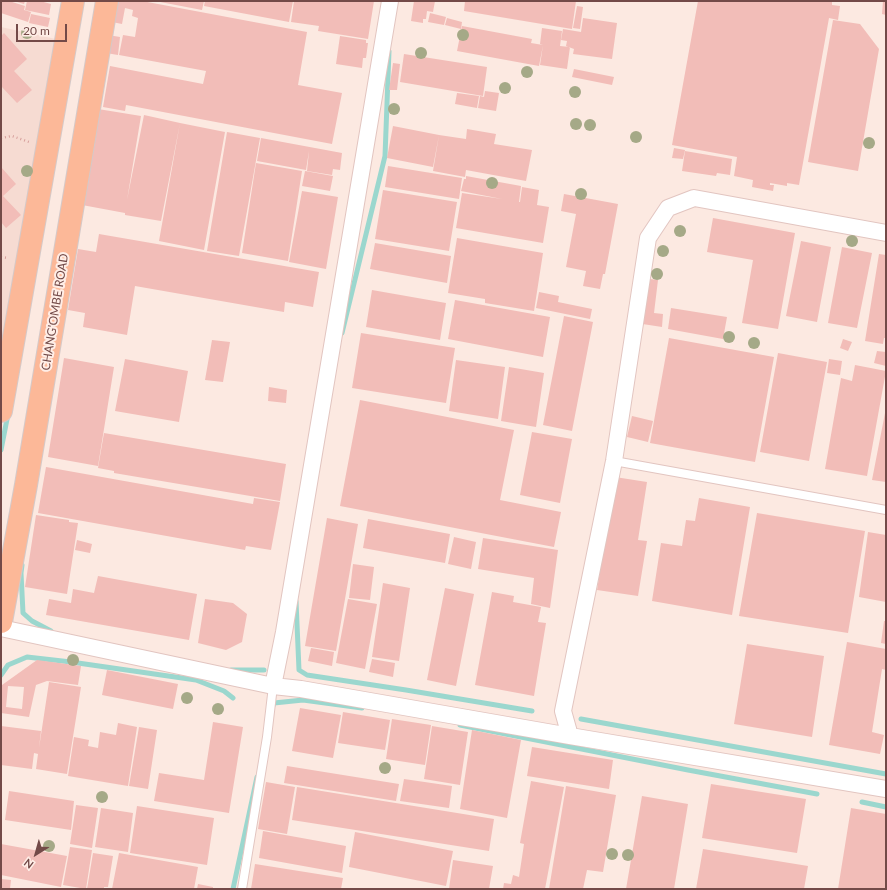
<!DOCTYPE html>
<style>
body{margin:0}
#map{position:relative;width:887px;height:890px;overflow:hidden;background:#fce9e1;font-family:Lato,sans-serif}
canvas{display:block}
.frame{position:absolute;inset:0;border:2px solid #734a48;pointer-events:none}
.north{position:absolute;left:16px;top:834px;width:40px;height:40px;-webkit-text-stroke:3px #ffeee7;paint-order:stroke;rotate:217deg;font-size:11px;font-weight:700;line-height:16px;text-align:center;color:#734a48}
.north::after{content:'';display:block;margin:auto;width:14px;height:18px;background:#734a48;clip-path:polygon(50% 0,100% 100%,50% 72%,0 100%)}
.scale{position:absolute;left:16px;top:24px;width:51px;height:18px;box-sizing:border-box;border:2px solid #734a48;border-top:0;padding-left:5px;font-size:12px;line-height:14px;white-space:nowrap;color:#734a48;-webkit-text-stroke:3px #ffeee7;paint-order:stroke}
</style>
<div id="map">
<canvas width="887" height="890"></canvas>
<div class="frame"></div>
<div class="north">N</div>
<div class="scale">20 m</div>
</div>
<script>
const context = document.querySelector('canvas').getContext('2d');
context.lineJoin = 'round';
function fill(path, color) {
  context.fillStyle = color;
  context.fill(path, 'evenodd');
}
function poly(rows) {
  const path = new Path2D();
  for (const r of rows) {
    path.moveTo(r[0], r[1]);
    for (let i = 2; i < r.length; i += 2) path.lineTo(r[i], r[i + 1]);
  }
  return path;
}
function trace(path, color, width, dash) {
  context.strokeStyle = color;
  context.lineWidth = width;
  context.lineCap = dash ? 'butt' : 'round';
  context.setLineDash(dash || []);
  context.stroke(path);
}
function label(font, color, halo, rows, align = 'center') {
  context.font = font + ' Lato,sans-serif';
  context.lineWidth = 4;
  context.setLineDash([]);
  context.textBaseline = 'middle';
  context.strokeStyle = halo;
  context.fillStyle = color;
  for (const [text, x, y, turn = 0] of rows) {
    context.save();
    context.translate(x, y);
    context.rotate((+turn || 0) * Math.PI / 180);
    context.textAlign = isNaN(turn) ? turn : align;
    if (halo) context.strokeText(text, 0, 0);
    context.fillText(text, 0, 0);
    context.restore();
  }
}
const residential = poly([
 [1,27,60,40,1,352]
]);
const stream = poly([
 [342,333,385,156,389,51],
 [1,450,8,414],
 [22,565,21,573,23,613,32,621,51,631],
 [296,601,299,670,307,675,406,690,532,711],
 [231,670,264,670],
 [1,675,8,665,27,657,71,662,196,680,224,691,233,698],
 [272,708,274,703,303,700,362,708],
 [581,719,886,774],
 [460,725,688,770,817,794],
 [862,802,886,807],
 [233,889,257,777]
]);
const building = poly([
 [1,1,9,1,25,6,24,10,31,12,28,22,1,13],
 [14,1,25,1,24,4],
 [27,1,40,1,51,4,49,15,25,10],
 [116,1,142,1,307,32,298,85,342,93,332,144,126,105,125,111,103,107,110,66,203,84,206,71,119,55,123,35,135,37,138,18,132,16,133,10,125,8,122,24,112,22],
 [155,1,204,1,202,10],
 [205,1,293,1,289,22,204,6],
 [294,1,374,1,368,39,318,31,319,26,291,22],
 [414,1,435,1,433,12,427,11,426,19,423,19,423,23,411,21],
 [465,1,576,1,572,29,464,11],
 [698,1,832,1,832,5,840,6,838,20,829,18,799,185,787,183,787,186,770,183,770,185,774,185,773,191,752,187,753,180,734,176,737,157,672,145],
 [883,1,886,1,886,15,882,14],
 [577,6,583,7,580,29,573,28],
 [430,13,446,17,444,25,428,22],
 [31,14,50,18,48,27,29,23],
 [447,18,462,22,461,29,445,25],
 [583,18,617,23,612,59,573,54,574,49,566,46,567,41,561,40,563,29,581,32],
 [833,20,860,24,879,49,858,171,808,162],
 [462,26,532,39,531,43,543,45,539,66,457,51],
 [542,28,562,31,560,46,570,47,567,69,540,65,543,45,540,44],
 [4,33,27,59,14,71,32,90,17,103,1,86,1,36],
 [108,35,120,37,118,55,106,53],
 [340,36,366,40,366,43,368,43,366,58,363,58,362,68,336,64],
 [404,54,487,67,483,96,400,82],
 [393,63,400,64,397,90,389,90],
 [574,69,614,77,612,85,572,77],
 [485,91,499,93,496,111,478,108,480,96,484,97],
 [457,93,479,96,477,108,455,104],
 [98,109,141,116,127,200,144,115,180,123,161,221,125,215,125,213,82,205],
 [180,123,225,132,204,250,159,241],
 [393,126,439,135,433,167,387,158],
 [467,129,496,134,494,144,532,150,526,181,466,170,465,177,433,171,439,135,466,139],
 [227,132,260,138,239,256,207,251],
 [261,138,342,153,340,170,333,169,332,175,307,171,309,151,306,170,257,161],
 [674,148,685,150,683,159,672,158],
 [685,151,732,159,730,175,717,173,716,176,682,171],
 [256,163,302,171,288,261,242,253],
 [388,166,462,178,459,199,385,187],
 [1,167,16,184,3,196,21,215,6,228,1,222],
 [305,171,333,176,330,191,302,186],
 [466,176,521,186,519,202,520,202,522,187,539,190,537,205,549,207,543,243,456,228,462,193,502,199,461,191,464,179,466,179],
 [383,190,457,202,449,251,375,239],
 [302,191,338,197,326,269,289,262],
 [564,194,618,204,605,274,603,274,600,289,583,286,586,271,566,267,576,214,561,211],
 [713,218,795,233,778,329,742,323,753,260,707,252],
 [99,234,319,272,313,307,285,302,284,312,135,286,127,335,83,327,85,313,68,310,78,249,96,252],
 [457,238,543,253,534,311,485,303,485,299,448,293],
 [801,241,831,247,817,322,786,316],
 [375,243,451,256,447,283,370,269],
 [842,247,872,253,857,328,828,323],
 [879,254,886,255,886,338,884,338,883,344,865,341],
 [642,278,658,280,654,313,663,314,662,327,636,323],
 [372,290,446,303,440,340,366,327],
 [539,292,559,296,558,302,592,309,590,319,536,308],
 [455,300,550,317,543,357,448,339],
 [671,308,727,317,723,339,668,329],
 [564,316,593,322,572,431,543,425],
 [361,333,455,348,446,403,352,388],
 [669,338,774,357,755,462,650,443],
 [843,339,852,342,848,351,840,348],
 [212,340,230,342,223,382,205,380],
 [877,351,886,352,886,366,874,363],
 [778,353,827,362,809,461,760,452],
 [64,358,114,367,98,466,48,457],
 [125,359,188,371,179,422,115,411],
 [829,359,842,361,840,375,827,373],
 [456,360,505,367,498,419,449,411],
 [855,365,886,371,867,476,825,469,841,378,852,381],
 [509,367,544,373,536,427,501,421],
 [269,387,287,390,286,403,268,401],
 [360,400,514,430,500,500,561,512,554,547,340,506],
 [885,413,886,413,886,482,872,480],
 [632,416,653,421,648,442,627,437],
 [532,432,572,439,560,503,520,495],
 [104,433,286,464,280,501,114,473,114,471,98,468],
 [46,467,253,504,254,498,280,502,271,550,246,546,245,550,38,513],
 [615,477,647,482,638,540,647,541,638,596,597,590],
 [699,498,750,507,732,615,652,601,661,543,682,546,686,520,695,521],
 [757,513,865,531,848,633,739,616],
 [36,515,69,520,69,522,78,523,67,594,25,587],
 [327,518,358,524,336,651,305,646],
 [368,519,450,534,445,563,363,548],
 [868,532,886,535,886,602,859,597],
 [454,537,476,542,471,569,448,564],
 [483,538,558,550,550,608,531,604,534,578,478,569],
 [77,540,92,544,90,553,75,550],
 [353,564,374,567,370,600,349,598],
 [98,576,197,594,189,640,46,615,49,599,71,603,73,589,94,593],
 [383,583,410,588,399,661,372,657],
 [445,588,474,594,456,686,427,680],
 [492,592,514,596,513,602,541,607,538,622,546,623,534,696,475,685],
 [205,599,233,603,247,614,242,642,226,650,198,643],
 [348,599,377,604,365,669,336,663],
 [884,621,886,621,886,644,881,643],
 [847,642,886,649,886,670,882,669,872,732,884,735,880,754,829,745],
 [747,644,824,656,812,737,734,724],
 [311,648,334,652,332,666,308,661],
 [372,659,395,663,393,677,369,672],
 [37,660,81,666,78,685,47,681,36,685,29,717,1,713,2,685],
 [8,686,24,687,22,709,6,707],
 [107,670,178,684,173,709,102,695],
 [49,682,81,687,67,774,36,769,38,754,34,753,32,769,1,765,1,726,41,731,39,748],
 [300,708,341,715,333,758,292,751],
 [343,712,390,720,385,750,338,743],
 [392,719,431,725,425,765,386,759],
 [213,722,243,727,229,813,154,801,159,773,204,780],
 [118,723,137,727,128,786,68,776,74,737,89,740,88,746,98,748,100,732,116,735],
 [432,726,468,732,460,785,424,779],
 [139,727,157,730,148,789,129,786],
 [472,730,521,740,507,818,460,809],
 [532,747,613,760,609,789,527,776],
 [287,766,399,784,396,801,284,783],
 [404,779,452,786,449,808,400,801],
 [531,781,564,787,545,889,503,889,504,883,511,884,513,875,519,877,524,844,520,843],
 [266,782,295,787,287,834,258,829],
 [711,784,806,799,797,853,702,838],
 [566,786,616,795,603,872,587,870,583,889,549,889],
 [297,787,494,819,489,851,292,820],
 [9,791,74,801,71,830,5,820],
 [642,796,688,804,674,889,626,889],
 [76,805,98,808,92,848,70,844],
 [137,806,214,818,207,865,130,853],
 [101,808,133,813,128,852,95,847],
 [851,808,886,814,886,889,838,889],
 [263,831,346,846,342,873,259,858],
 [355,832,453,851,446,886,349,867],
 [1,844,67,856,61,887,1,875],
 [70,847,92,850,86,889,63,885],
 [703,849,808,866,804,889,696,889],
 [93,853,113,856,108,887,104,887,104,889,87,889],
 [119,853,198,867,194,889,112,889],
 [453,860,493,866,489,889,449,889],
 [255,864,343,878,341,889,251,889],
 [1,879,11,880,10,889,1,889],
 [198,884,213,887,213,889,197,889]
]);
const path = poly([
 [1,138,12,136,29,142],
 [1,257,8,258]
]);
const service = poly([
 [614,461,886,510],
 [242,889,267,737,273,686]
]);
const minor = poly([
 [1,628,273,686,301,689,570,736,886,789],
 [273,686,284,632,390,1],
 [570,736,563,711,614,461,648,238,668,208,694,198,886,233]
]);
const primary = poly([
 [1,411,73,1],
 [1,622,26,485,107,1]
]);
const trees = [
 [27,33],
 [463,35],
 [421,53],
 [527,72],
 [505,88],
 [575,92],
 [394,109],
 [576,124],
 [590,125],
 [636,137],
 [869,143],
 [27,171],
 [492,183],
 [581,194],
 [680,231],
 [852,241],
 [663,251],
 [657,274],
 [729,337],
 [754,343],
 [73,660],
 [187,698],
 [218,709],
 [385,768],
 [102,797],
 [49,846],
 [612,854],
 [628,855]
];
const streetNames = [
 ["CHANG'OMBE ROAD",55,312,-81]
];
fill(residential, '#f6dbd2');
trace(stream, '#9bd7ce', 5);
fill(building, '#f2bdb8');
trace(service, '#e2c5c0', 10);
trace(minor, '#e2c5c0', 18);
trace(primary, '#d5c9c8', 24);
trace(path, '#d6a09c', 2.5, [1, 3]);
trace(service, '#fff', 8);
trace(minor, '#fff', 16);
trace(primary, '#fcb898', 22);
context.fillStyle = '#a5a987';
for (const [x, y] of trees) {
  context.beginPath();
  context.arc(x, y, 6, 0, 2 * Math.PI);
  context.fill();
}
label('12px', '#734a48', '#ffeee7', streetNames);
</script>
